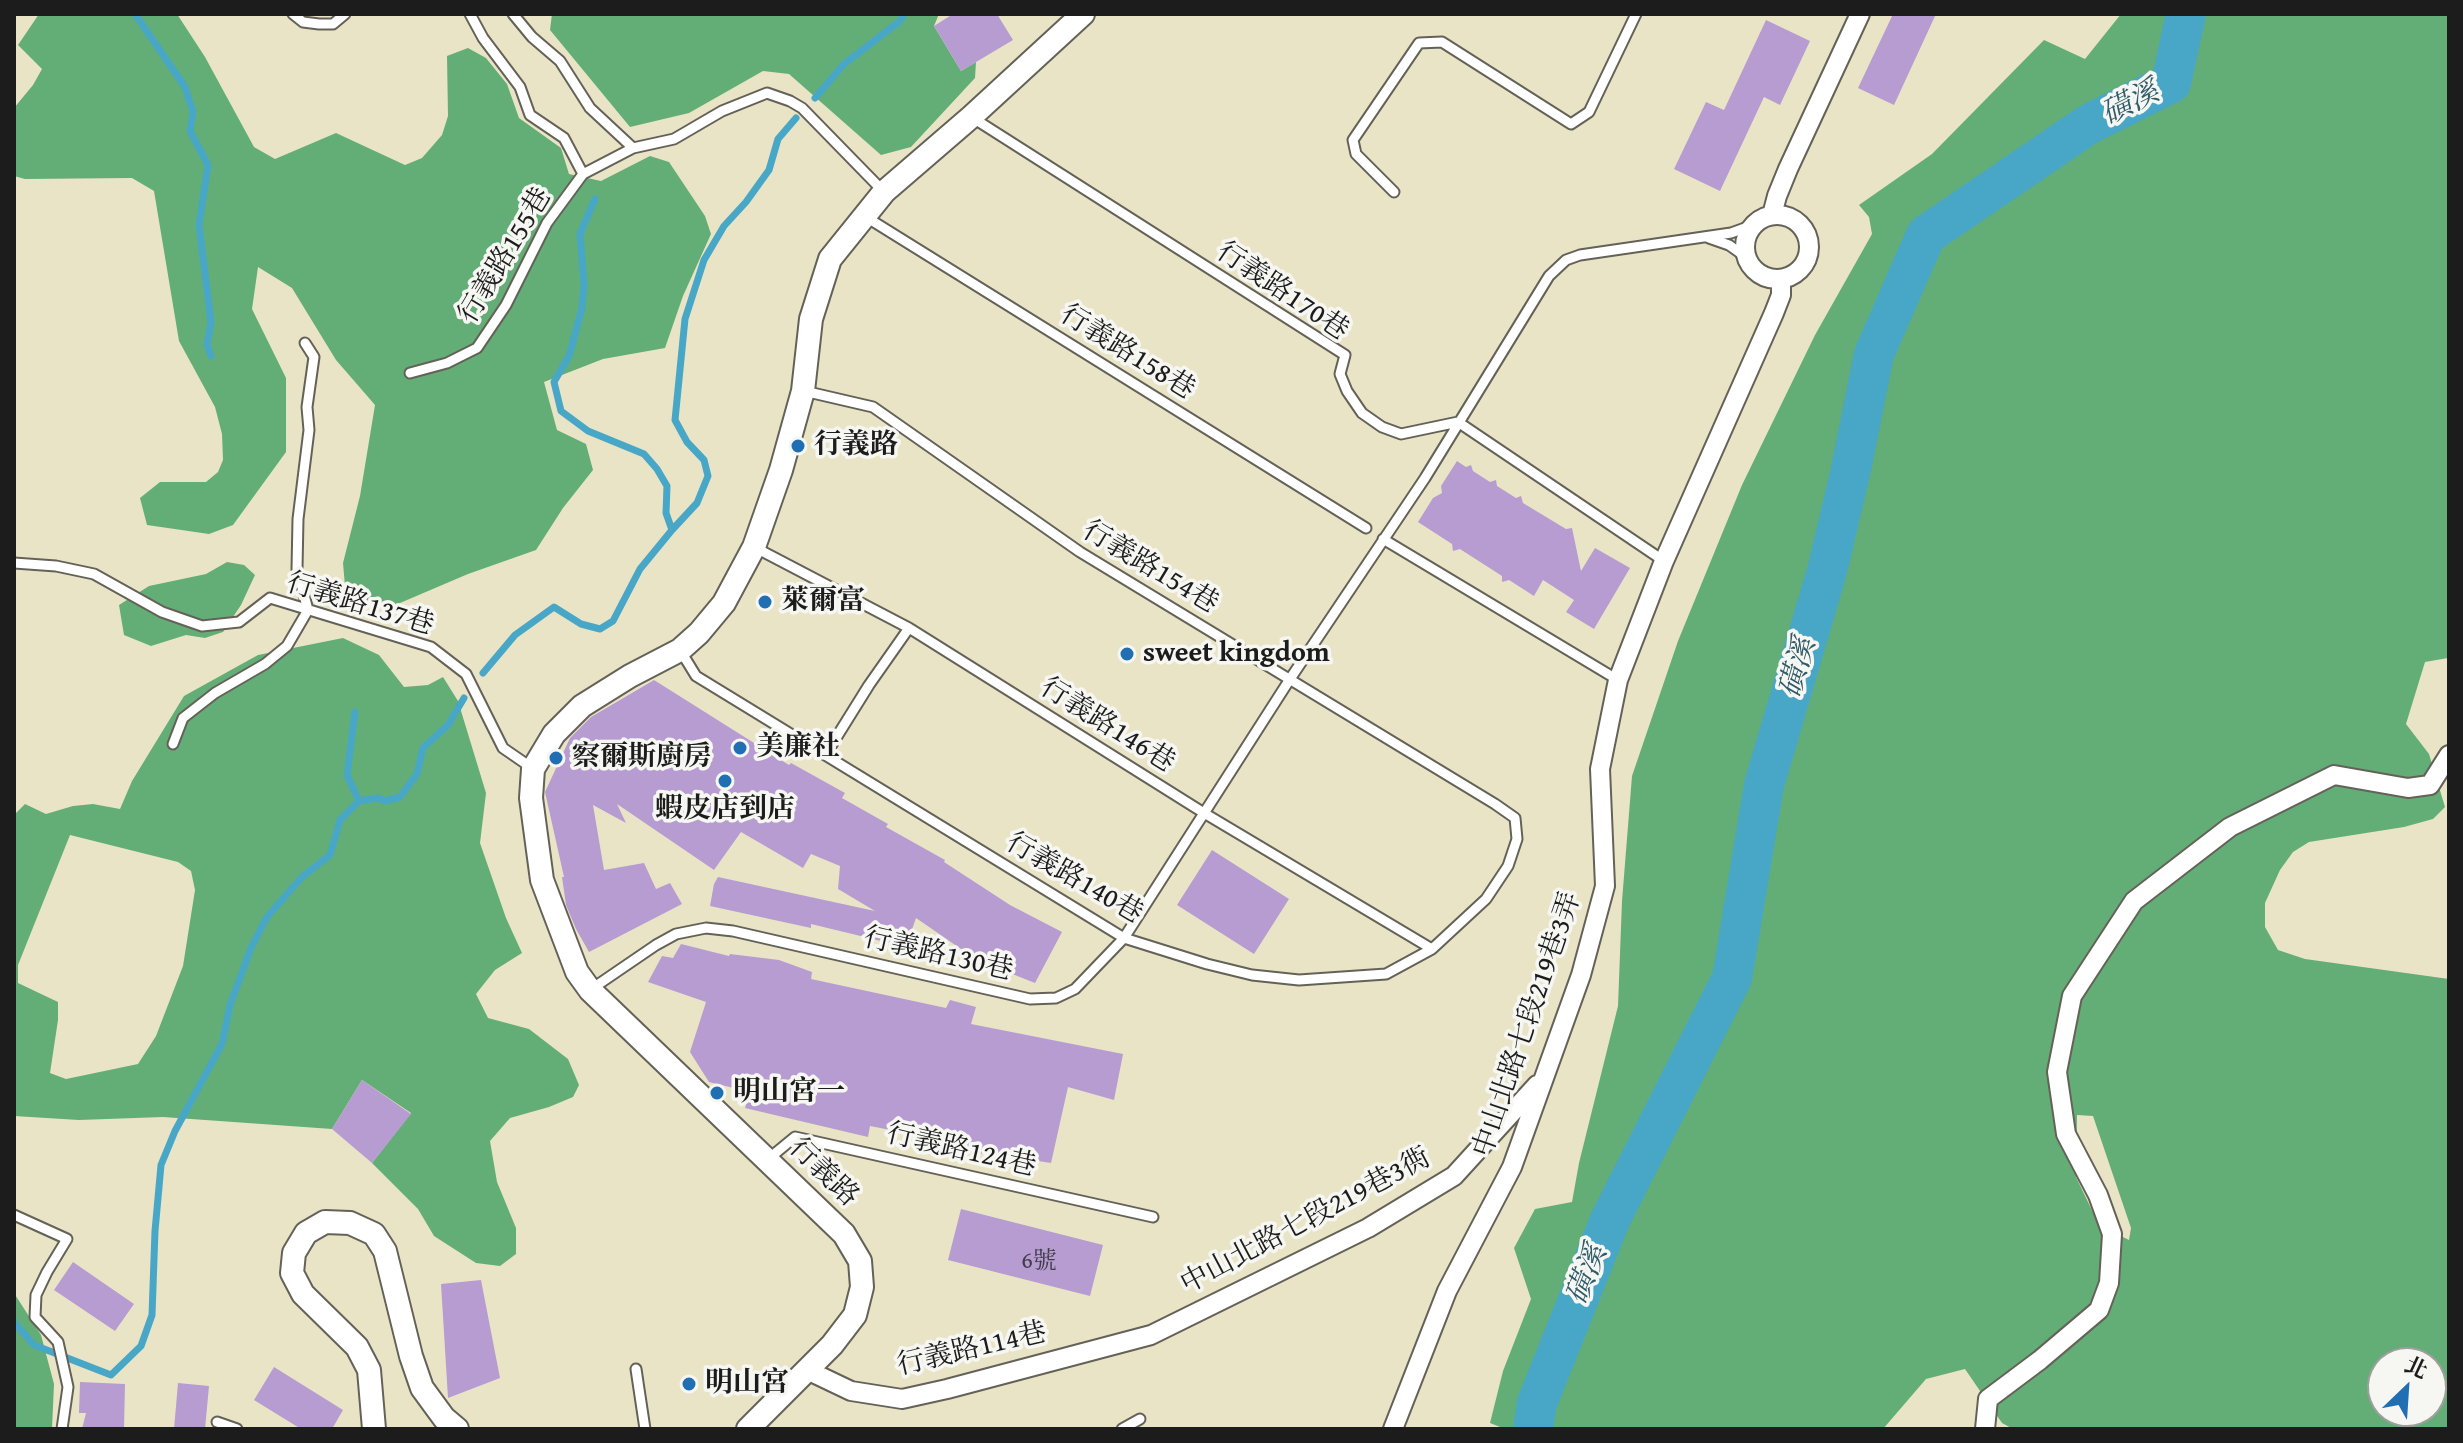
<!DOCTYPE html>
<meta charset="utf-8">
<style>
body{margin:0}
#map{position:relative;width:2463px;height:1443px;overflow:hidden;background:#eae4c7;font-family:"Gentium Book Plus","Noto Serif TC",serif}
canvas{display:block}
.frame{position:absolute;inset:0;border:16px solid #1c1c1c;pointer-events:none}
.north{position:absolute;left:2367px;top:1347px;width:80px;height:80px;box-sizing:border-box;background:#f6f6f2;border:2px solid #9f9f9c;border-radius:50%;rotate:25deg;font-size:22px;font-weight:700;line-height:32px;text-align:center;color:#1c1c1c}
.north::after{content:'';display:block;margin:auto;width:28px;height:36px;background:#1f6fb2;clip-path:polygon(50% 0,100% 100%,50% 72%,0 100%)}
</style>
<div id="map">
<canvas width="2463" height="1443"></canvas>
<div class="frame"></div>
<div class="north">北</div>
</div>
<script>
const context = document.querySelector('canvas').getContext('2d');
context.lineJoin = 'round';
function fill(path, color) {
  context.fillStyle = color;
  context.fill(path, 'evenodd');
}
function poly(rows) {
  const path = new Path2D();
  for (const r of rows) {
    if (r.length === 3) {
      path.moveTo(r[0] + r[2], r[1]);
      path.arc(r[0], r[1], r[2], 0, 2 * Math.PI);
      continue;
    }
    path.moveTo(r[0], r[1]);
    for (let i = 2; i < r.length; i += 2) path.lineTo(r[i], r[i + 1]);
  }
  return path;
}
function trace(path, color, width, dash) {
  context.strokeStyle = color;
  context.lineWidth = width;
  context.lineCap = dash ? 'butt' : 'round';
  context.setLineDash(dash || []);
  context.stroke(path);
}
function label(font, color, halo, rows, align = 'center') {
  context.font = font + ' "Gentium Book Plus","Noto Serif TC",serif';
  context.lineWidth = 7;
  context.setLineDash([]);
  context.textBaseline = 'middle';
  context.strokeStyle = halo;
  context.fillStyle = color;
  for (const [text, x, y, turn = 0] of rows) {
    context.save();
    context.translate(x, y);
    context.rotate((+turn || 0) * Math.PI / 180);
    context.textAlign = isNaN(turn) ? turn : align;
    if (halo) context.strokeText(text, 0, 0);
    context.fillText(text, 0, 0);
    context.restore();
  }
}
const forest = poly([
 [39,14,177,14,205,57,254,147,275,159,336,133,405,165,422,158,442,135,448,116,447,56,468,48,486,58,507,84,519,118,561,148,569,174,601,181,650,156,669,162,705,216,711,234,683,296,665,348,603,359,544,382,557,430,586,444,593,470,563,508,536,550,468,574,393,606,357,601,345,586,343,563,360,496,375,405,336,360,292,288,258,267,252,309,286,378,286,452,233,525,209,534,147,525,140,498,160,482,206,482,218,472,223,460,222,434,215,407,179,341,154,191,132,178,25,179,14,176,14,108,33,85,42,69,18,45],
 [552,14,939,14,934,26,961,71,976,62,975,78,911,147,881,155,789,74,763,71,689,113,630,127,550,30],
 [2121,14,2449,14,2449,651,2448,658,2425,662,2406,724,2429,754,2445,807,2433,819,2404,827,2309,842,2293,852,2280,870,2265,903,2265,927,2278,950,2305,959,2449,979,2449,1429,2013,1429,2002,1423,1965,1369,1926,1379,1883,1429,1505,1429,1490,1423,1503,1371,1531,1299,1514,1248,1535,1209,1572,1202,1579,1163,1618,1006,1622,901,1632,776,1678,641,1742,485,1815,335,1872,234,1869,217,1859,205,1932,154,2044,40,2085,59],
 [2077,1115,2093,1116,2131,1228,2129,1240,2099,1225,2076,1177],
 [2383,1363,2431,1363,2431,1411,2383,1411],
 [227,562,244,565,255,575,241,605,223,632,205,638,186,635,151,646,124,635,119,605,149,586,206,574],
 [343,638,379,655,404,687,428,685,443,677,458,701,486,793,480,843,506,918,522,953,495,970,476,994,488,1018,529,1029,568,1059,579,1085,573,1097,549,1107,510,1118,490,1141,497,1182,516,1228,516,1254,500,1266,476,1263,434,1236,418,1209,372,1163,411,1113,362,1080,332,1129,163,1117,79,1120,14,1116,14,815,25,804,46,814,73,806,93,804,120,809,132,781,184,696,258,655],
 [70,835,178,862,191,871,195,890,183,966,156,1036,138,1064,66,1079,50,1073,58,1020,58,1002,18,983,18,965],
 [14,1293,41,1335,54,1384,52,1429,14,1429]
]);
const stream = poly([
 [135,14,185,87,193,112,190,131,208,165,199,225,211,322,207,344,211,356],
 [815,98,844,64,900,21,904,14],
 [595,199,580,234,584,284,582,308,569,356,554,382,561,411,588,431,644,454,657,469,667,486,666,513,672,530],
 [483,673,515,635,554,607,581,624,600,629,613,621,640,569,672,530,697,503,708,476,704,460,687,442,675,420,685,319,704,260,724,226,746,202,769,170,778,139,796,118],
 [355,712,347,775,359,801],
 [14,1322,34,1345,111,1375,141,1346,152,1315,155,1231,161,1165,175,1131,222,1044,230,1005,251,948,267,917,302,877,330,855,340,820,359,801,378,798,385,801,400,797,417,774,423,748,448,725,464,698]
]);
const river = poly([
 [1533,1429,1537,1403,1610,1220,1732,978,1764,785,1827,571,1851,469,1874,354,1926,235,2089,124,2171,83,2186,14]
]);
const building = poly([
 [953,14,997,14,1013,40,961,71,934,26],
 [1893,14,1936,14,1894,105,1858,88],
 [1766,20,1810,41,1780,105,1764,97,1720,191,1674,169,1706,102,1724,110],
 [1457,461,1466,467,1471,465,1473,471,1490,482,1496,480,1497,486,1516,498,1521,496,1523,503,1566,529,1572,528,1581,571,1595,548,1630,568,1594,629,1566,612,1574,600,1543,580,1534,596,1509,580,1502,582,1502,576,1460,549,1453,551,1452,544,1418,522,1433,498,1442,493,1441,486],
 [654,680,789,765,791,763,845,793,842,798,888,824,886,827,945,860,944,862,1010,905,1062,932,1035,983,977,960,916,918,906,947,811,924,811,928,710,906,714,884,718,877,875,911,838,889,840,866,811,854,803,868,741,832,714,870,617,804,626,823,593,805,604,870,644,863,656,889,670,883,682,904,589,952,576,929,566,905,562,877,564,877,545,792,570,738,591,717],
 [1212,850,1289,899,1254,954,1177,905],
 [681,944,729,956,730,954,779,960,812,972,811,979,946,1008,950,1000,976,1007,971,1024,1123,1054,1114,1100,1068,1087,1051,1163,999,1155,914,1148,916,1135,870,1126,868,1137,745,1108,750,1092,709,1082,690,1052,706,1002,648,982,662,956,673,958],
 [362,1080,411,1114,372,1163,332,1129],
 [961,1209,1103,1245,1090,1296,948,1260],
 [73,1262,134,1304,115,1331,54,1290],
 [481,1280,500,1378,448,1398,441,1284],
 [274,1367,343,1410,332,1429,301,1429,254,1400],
 [80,1382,125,1384,124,1429,82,1429,86,1413,79,1413],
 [178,1383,209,1386,205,1429,174,1429]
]);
const service = poly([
 [293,14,303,22,319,24,333,24,345,14],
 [470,14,483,38,520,87,530,115,564,138,583,174],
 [513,14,532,37,560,61,590,108,633,148],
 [973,118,1345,355,1340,374,1347,391,1362,413,1382,427,1401,434,1458,422,1664,561],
 [1394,192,1356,154,1353,140,1419,43,1442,42,1571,124,1589,112,1636,14],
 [866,217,1366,528],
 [1709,238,1729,245,1746,257],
 [410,373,447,363,477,348,506,305,547,223,583,174,633,148,674,139,722,111,767,93,790,101,802,108,884,192],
 [1383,539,1618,680],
 [754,547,909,628,1204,813,1432,949],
 [14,563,56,566,94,574,162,612,202,626,239,622,270,598,431,647,466,674,503,748,532,768],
 [680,650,696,676,1124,938,1207,964,1252,975,1299,980,1386,974,1432,949,1486,899,1508,866,1517,839,1515,818,1495,804,1080,552,873,407,804,391],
 [173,744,183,718,215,693,265,664,287,646,308,610,297,569,298,519,309,430,307,407,314,357,305,343],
 [826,754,869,685,909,628],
 [590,990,656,945,676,934,706,928,733,931,1030,999,1056,998,1075,989,1124,938,1290,679,1425,478,1549,276,1566,260,1580,255,1731,233,1753,225],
 [767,1160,795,1137,1153,1217],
 [14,1215,67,1239,47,1272,36,1295,35,1317,58,1342,68,1387,62,1429],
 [636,1369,645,1429],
 [217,1422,237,1429],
 [1122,1429,1140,1419]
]);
const minor = poly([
 [1772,215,1777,196,1788,169,1860,14],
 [1777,247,32],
 [807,1370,851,1391,902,1399,947,1389,1151,1335,1368,1228,1454,1176,1537,1085],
 [1393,1429,1447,1291,1512,1167,1581,975,1605,886,1600,769,1618,680,1664,561,1774,313,1781,295,1781,279],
 [1985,1429,1988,1399,2040,1360,2099,1310,2109,1283,2112,1234,2098,1195,2066,1134,2057,1072,2072,996,2134,901,2230,827,2334,775,2408,788,2430,785,2449,755]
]);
const tertiary = poly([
 [374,1429,369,1370,357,1347,303,1294,292,1273,294,1253,306,1233,325,1222,350,1223,374,1234,385,1251,411,1356,422,1388,444,1418,457,1429],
 [748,1429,832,1345,855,1315,862,1287,860,1261,844,1234,590,990,577,972,542,880,531,798,533,769,554,734,582,706,630,676,680,650,699,633,724,603,754,547,781,470,803,391,811,319,830,259,884,192,971,117,1083,14]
]);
const markers = [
 [798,446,8,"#1f6fb2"],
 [765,602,8,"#1f6fb2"],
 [1127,654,8,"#1f6fb2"],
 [740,748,8,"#1f6fb2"],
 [556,758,8,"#1f6fb2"],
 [725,781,8,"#1f6fb2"],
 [717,1093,8,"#1f6fb2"],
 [689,1384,8,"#1f6fb2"]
];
const numberNames = [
 ["6號",1039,1262]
];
const streetNames = [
 ["行義路155巷",506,256,-59],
 ["行義路170巷",1282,292,34],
 ["行義路158巷",1127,353,32],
 ["行義路154巷",1150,568,31],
 ["行義路137巷",360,605,17],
 ["行義路146巷",1107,726,32],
 ["行義路140巷",1074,879,30],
 ["行義路130巷",938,955,13],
 ["中山北路七段219巷3弄",1528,1025,-71],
 ["行義路124巷",961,1151,13],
 ["行義路",823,1173,44],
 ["中山北路七段219巷3衖",1306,1222,-28],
 ["行義路114巷",972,1350,-13]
];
const poiNames = [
 ["行義路",814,446],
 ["萊爾富",781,602],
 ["sweet kingdom",1143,654],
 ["美廉社",756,748],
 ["察爾斯廚房",572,758],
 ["蝦皮店到店",725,810,"center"],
 ["明山宮一",733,1093],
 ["明山宮",705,1384]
];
const waterNames = [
 ["磺溪",2131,104,-27],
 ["磺溪",1799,668,-74],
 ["磺溪",1588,1275,-68]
];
fill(forest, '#63ae76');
trace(stream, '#48a7c7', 7);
trace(river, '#48a7c7', 40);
fill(building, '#b69cd1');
trace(service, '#646258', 13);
trace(minor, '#646258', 22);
trace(tertiary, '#646258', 26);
trace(service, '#fff', 9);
trace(minor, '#fff', 18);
trace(tertiary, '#fff', 22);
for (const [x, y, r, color] of markers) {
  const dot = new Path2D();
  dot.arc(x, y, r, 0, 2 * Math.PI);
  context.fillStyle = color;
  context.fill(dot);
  trace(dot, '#f6f6f2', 3);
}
label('24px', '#423c49', null, numberNames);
label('28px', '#1c1c1c', '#f6f6f2', streetNames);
label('bold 28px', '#1c1c1c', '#f6f6f2', poiNames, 'left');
label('italic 30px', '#305b69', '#f6f6f2', waterNames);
</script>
